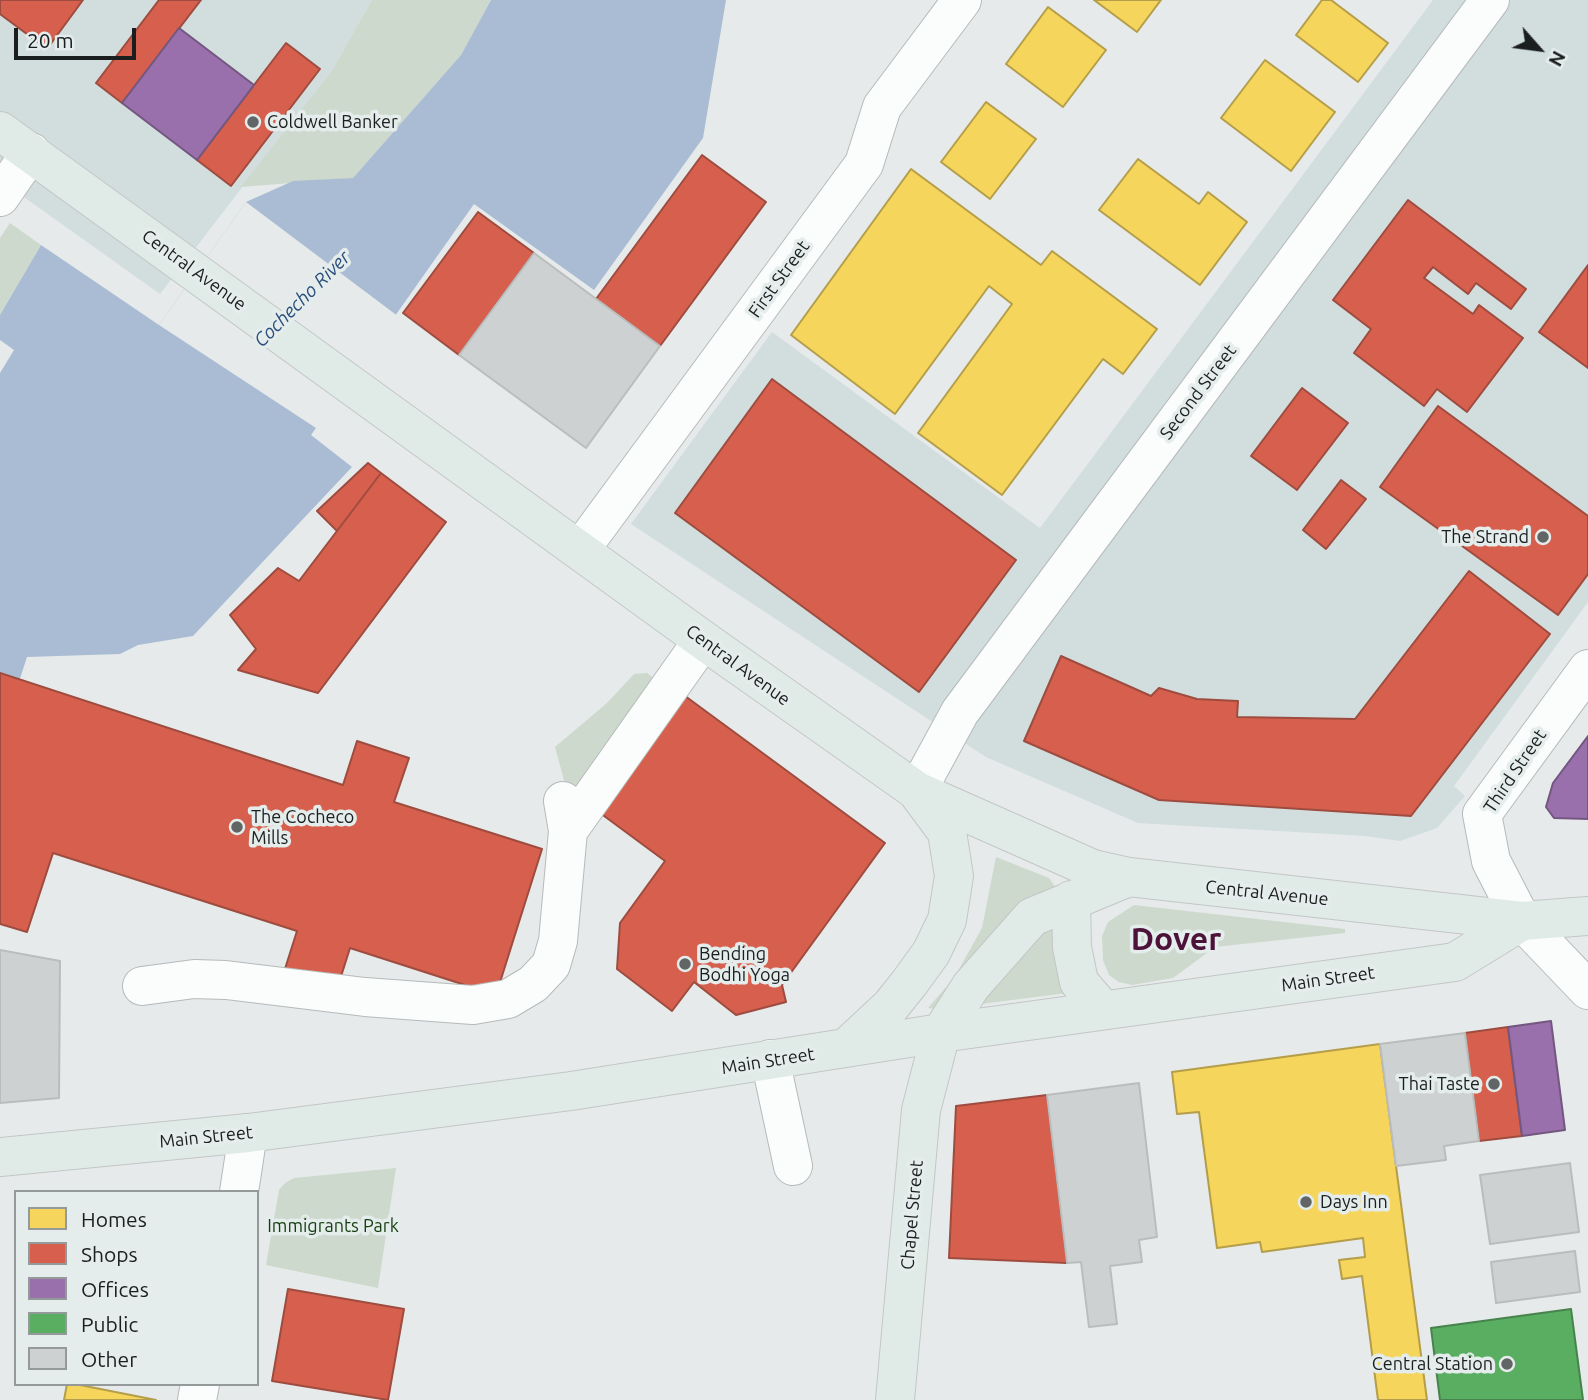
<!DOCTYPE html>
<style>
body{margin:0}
#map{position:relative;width:1588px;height:1400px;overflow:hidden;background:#e6eaea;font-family:Ubuntu,sans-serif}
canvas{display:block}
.legend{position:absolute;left:14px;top:1190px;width:245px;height:196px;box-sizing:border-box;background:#e4ecec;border:2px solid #949a9a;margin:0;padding:9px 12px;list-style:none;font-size:21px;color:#1b1e1e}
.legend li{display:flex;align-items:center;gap:14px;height:35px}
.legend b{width:35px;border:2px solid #949a9a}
.north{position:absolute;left:1504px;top:14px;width:70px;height:70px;-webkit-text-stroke:5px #e4ecec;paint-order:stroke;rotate:118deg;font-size:19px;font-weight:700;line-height:28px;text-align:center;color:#1b1e1e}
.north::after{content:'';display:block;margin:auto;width:24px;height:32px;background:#1b1e1e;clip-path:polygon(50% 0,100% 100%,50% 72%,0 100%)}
.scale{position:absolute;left:14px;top:28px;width:122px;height:32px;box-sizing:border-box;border:4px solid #1b1e1e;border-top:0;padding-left:9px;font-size:21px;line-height:24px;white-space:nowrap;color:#1b1e1e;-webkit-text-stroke:5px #e4ecec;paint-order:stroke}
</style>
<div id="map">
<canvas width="1588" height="1400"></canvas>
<ul class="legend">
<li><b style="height:19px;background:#f6d55c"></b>Homes</li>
<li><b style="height:19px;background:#d6604d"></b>Shops</li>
<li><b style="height:19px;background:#9970ab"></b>Offices</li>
<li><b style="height:19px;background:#5aae61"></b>Public</li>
<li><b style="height:19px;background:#cdd1d1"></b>Other</li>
</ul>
<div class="north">N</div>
<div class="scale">20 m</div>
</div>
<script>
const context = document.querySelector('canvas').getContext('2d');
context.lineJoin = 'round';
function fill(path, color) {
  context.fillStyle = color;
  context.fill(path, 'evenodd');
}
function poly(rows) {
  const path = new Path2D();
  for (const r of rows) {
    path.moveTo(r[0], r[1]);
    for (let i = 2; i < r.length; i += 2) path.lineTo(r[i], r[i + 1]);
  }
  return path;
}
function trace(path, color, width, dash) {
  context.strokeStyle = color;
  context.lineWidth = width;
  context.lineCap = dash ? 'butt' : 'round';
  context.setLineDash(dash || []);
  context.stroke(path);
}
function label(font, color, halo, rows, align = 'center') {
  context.font = font + ' Ubuntu,sans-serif';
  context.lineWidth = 7;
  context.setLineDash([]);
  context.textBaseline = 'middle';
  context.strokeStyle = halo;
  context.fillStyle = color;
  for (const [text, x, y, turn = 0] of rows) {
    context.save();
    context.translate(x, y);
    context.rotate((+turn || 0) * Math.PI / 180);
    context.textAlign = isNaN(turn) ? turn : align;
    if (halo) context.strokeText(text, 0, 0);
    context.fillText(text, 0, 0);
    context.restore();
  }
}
const built = poly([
 [0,0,372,0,331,72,160,294,0,180],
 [1433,0,1588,0,1588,602,1454,786,1465,796,1437,828,1400,841,1365,836,1138,823,986,757,631,524,772,332,1040,528]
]);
const green = poly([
 [372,0,491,0,461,55,353,178,241,187,331,72],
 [10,223,41,245,0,315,0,238],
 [647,673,654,678,575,792,567,791,555,747,607,703,634,674],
 [996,857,1049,878,1058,891,942,1010,928,1008,954,978,982,928],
 [1134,905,1345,929,1345,933,1215,947,1173,978,1132,985,1119,982,1109,975,1103,960,1102,936,1108,922],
 [1052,928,1067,993,981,1004,1042,932],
 [396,1168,378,1288,266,1265,279,1190,285,1183,294,1178]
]);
const water = poly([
 [491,0,726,0,703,138,594,290,474,204,311,435,352,467,193,636,138,645,120,654,27,657,0,740,0,373,14,350,0,340,0,315,41,245,159,325,246,202,293,181,353,178,461,55]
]);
const pier = poly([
 [246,202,399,317,319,430,159,325]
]);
const homes = poly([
 [1094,0,1161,0,1137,32,1094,0],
 [1322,0,1331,0,1388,43,1358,82,1296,35,1322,0],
 [1048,7,1106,50,1063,107,1006,64,1048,7],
 [1265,60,1335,112,1291,171,1221,118,1265,60],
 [986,102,1036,139,990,199,941,162,986,102],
 [1138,159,1199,204,1208,192,1247,222,1200,285,1099,210,1138,159],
 [911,169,1041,265,1052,251,1157,329,1123,374,1103,359,1002,495,918,433,1012,304,989,286,895,414,791,335,911,169],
 [1380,1044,1396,1166,1427,1400,1378,1400,1362,1276,1342,1279,1339,1260,1365,1257,1363,1238,1262,1252,1260,1242,1217,1248,1199,1112,1177,1114,1172,1072,1380,1044],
 [67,1384,75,1384,156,1400,64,1400,67,1384]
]);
const shops = poly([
 [0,0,83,0,47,49,0,14,0,0],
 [159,0,201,0,122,103,96,83,159,0],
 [286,43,320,69,231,186,197,160,286,43],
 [702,155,766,202,660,346,596,299,702,155],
 [1408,200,1526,289,1511,309,1476,283,1468,294,1433,267,1424,278,1473,314,1479,305,1523,338,1467,412,1437,389,1424,406,1354,353,1371,329,1333,300,1408,200],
 [478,212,534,253,459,355,403,313,478,212],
 [1588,265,1588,368,1539,332,1588,265],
 [772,379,1016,560,919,692,675,513,772,379],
 [1302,388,1348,423,1297,490,1251,456,1302,388],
 [1438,406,1588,516,1588,574,1558,615,1380,487,1438,406],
 [368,463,381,473,337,531,317,511,368,463],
 [381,473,446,522,318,693,238,670,256,649,230,615,278,568,299,581,381,473],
 [1341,480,1366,499,1326,549,1303,530,1341,480],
 [1469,571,1550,634,1411,816,1159,800,1024,741,1061,656,1151,696,1159,688,1197,699,1238,701,1237,717,1355,719,1469,571],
 [0,673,343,785,357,741,409,758,394,802,542,849,496,995,350,948,337,989,284,972,297,931,53,853,27,932,0,924,0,673],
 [681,693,885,843,782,985,786,1002,736,1015,694,982,672,1011,617,969,620,923,665,861,596,810,681,693],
 [1508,1027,1522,1136,1479,1141,1465,1033,1508,1027],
 [1047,1095,1067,1263,949,1258,956,1106,1047,1095],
 [288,1289,404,1309,388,1400,272,1381,288,1289]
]);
const offices = poly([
 [179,28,254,85,197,160,122,103,179,28],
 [1588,736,1588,819,1554,818,1546,807,1553,783,1588,736],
 [1551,1021,1565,1130,1522,1136,1508,1027,1551,1021]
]);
const public = poly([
 [1571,1309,1583,1400,1440,1400,1431,1328,1571,1309]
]);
const building = poly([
 [534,253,660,346,586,448,459,355,534,253],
 [0,950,60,961,59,1098,0,1103,0,950],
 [1465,1033,1479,1141,1444,1146,1446,1160,1396,1166,1380,1044,1465,1033],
 [1139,1083,1157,1237,1139,1240,1142,1262,1110,1266,1117,1324,1089,1327,1081,1262,1067,1263,1047,1095,1139,1083],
 [1570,1163,1579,1232,1490,1244,1480,1175,1570,1163],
 [1575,1251,1580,1292,1496,1303,1491,1262,1575,1251]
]);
const minor = poly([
 [0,197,31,152],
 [580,550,864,164,882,107,962,0],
 [1588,669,1482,814,1491,861,1522,921,1588,990],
 [917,791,960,712,1490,0],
 [568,831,703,640],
 [142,986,194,979,226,980,365,997,473,1005,508,999,533,984,551,965,558,941,568,831,563,801],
 [770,1059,793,1166],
 [239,1192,248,1133],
 [197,1400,200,1384]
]);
const major = poly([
 [0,131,703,640,917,791,1093,869,1129,877,1522,921,1588,916],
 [1071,900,1072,947,1079,982,1103,1010],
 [846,1048,890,1007,910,982,931,953,947,920,954,876,947,832,918,793],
 [0,1157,248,1133,571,1091,941,1033,1455,962,1522,921],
 [895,1400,921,1110,941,1033,971,986,1032,917,1129,877]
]);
const markers = [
 [253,122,7,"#626565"],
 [1543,537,7,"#626565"],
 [237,827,7,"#626565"],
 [685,964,7,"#626565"],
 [1494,1084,7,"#626565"],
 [1306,1202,7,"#626565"],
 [1507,1364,7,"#626565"]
];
const poiNames = [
 ["Coldwell Banker",267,122],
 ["The Strand",1529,537,"right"],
 ["The Cocheco",251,817],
 ["Mills",251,838],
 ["Bending",699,954],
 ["Bodhi Yoga",699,975],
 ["Thai Taste",1480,1084,"right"],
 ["Days Inn",1320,1202],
 ["Central Station",1493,1364,"right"]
];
const streetNames = [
 ["Central Avenue",194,270,36],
 ["First Street",779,279,-54],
 ["Second Street",1198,392,-53],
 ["Central Avenue",738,665,36],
 ["Third Street",1515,771,-56],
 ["Central Avenue",1267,893,6],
 ["Main Street",1328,979,-8],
 ["Main Street",768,1061,-9],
 ["Main Street",206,1137,-6],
 ["Chapel Street",912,1215,-85]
];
const parkNames = [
 ["Immigrants Park",333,1226]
];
const waterNames = [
 ["Cochecho River",302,299,-45]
];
const townNames = [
 ["Dover",1176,939]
];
fill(built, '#d2dddd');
fill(green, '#ccd9cc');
fill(water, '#a9bcd4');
fill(pier, '#e6eaea');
fill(homes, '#f6d55c');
trace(homes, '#b49e49', 2);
fill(shops, '#d6604d');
trace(shops, '#9e4c3f', 2);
fill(offices, '#9970ab');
trace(offices, '#735781', 2);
fill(public, '#5aae61');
trace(public, '#47834d', 2);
fill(building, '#cdd1d1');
trace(building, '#bbbdbd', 2);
trace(minor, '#b6baba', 40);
trace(major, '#c4c6c6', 40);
trace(minor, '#fbfcfc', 38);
trace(major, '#e0ebe7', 38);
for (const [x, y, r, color] of markers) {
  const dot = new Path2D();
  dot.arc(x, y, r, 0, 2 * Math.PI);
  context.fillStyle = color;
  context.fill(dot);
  trace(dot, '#e4ecec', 2.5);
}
label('18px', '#1b1e1e', '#e4ecec', poiNames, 'left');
label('18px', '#1b1e1e', '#e4ecec', streetNames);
label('18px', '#163f0f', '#e4ecec', parkNames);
label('italic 19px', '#2a4d7b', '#e4ecec', waterNames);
label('bold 32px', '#4c123a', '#e4ecec', townNames);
</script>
